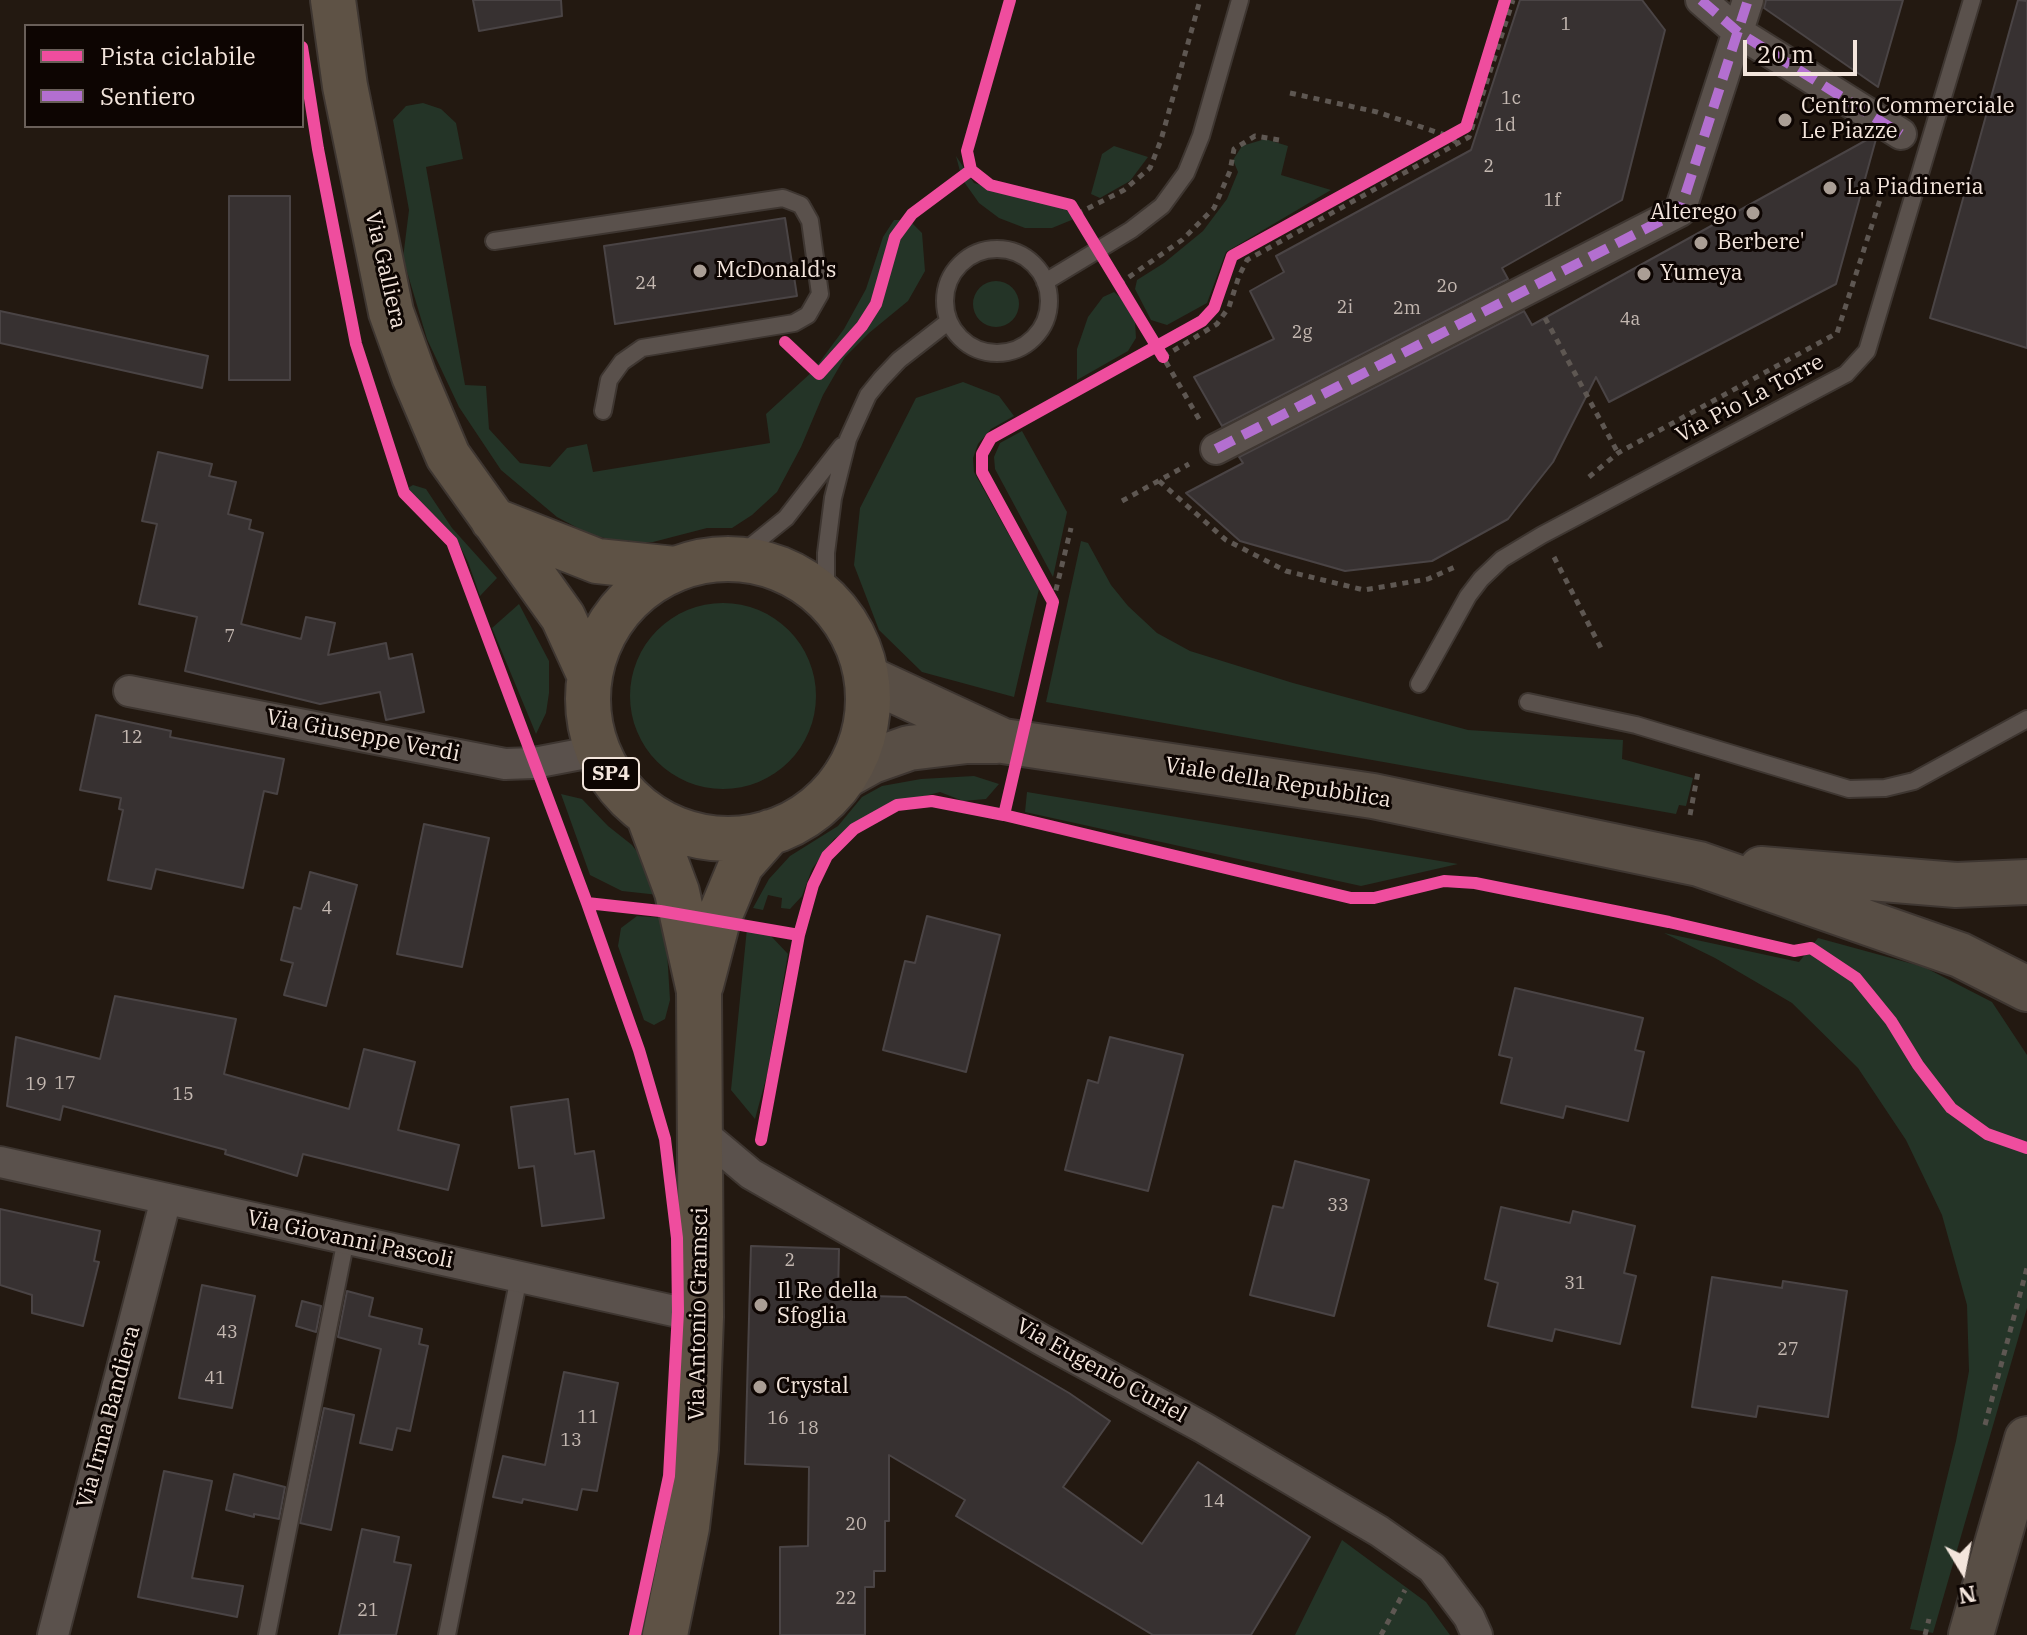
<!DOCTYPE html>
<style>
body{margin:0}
#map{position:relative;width:2027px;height:1635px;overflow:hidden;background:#231911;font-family:"IBM Plex Serif",serif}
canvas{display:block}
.legend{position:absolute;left:24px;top:24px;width:280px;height:104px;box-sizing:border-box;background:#0d0502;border:2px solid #695f59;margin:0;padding:10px 14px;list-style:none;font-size:24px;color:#f3e5dc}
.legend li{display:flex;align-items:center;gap:16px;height:40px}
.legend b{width:40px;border:2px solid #695f59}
.north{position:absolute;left:1923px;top:1531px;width:80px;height:80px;-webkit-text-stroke:6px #0d0502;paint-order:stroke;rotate:170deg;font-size:22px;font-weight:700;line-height:32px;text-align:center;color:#f3e5dc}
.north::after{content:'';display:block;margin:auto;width:28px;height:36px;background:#f3e5dc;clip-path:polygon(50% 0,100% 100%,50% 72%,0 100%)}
.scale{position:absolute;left:1743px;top:40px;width:114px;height:36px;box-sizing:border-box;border:4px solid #f3e5dc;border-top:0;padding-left:10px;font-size:24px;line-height:28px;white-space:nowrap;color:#f3e5dc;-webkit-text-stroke:6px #0d0502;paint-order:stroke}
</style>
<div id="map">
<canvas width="2027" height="1635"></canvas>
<ul class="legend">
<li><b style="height:10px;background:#ef4d9e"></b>Pista ciclabile</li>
<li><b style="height:10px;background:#b36fd0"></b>Sentiero</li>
</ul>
<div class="north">N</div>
<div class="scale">20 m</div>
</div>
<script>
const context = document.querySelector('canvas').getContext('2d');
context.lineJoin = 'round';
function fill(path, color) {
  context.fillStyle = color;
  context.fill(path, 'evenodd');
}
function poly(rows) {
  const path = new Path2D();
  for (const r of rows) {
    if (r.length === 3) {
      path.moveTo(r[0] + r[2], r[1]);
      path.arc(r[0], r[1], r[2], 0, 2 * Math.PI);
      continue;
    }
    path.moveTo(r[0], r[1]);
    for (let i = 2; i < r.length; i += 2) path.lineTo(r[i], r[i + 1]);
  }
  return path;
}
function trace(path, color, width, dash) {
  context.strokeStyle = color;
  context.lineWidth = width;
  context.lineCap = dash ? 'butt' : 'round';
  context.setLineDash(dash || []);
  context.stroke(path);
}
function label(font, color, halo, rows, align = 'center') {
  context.font = font + ' "IBM Plex Serif",serif';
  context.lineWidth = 6;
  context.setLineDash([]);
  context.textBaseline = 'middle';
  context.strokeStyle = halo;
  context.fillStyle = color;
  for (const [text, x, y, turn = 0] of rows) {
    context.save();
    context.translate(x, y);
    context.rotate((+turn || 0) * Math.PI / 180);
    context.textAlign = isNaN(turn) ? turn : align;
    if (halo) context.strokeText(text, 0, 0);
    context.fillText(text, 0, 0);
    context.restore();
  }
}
const green = poly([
 [423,103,441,109,456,123,463,159,426,167,465,385,486,386,489,429,520,463,550,467,567,448,587,444,593,472,770,443,766,414,813,371,844,329,866,289,883,237,894,220,909,220,922,233,925,271,908,301,869,333,845,357,823,395,801,447,777,492,752,515,732,528,707,528,653,542,624,543,589,534,557,517,501,470,459,407,427,339,403,258,409,210,393,120,406,106],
 [1265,139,1288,146,1281,175,1331,190,1226,252,1207,303,1167,325,1151,320,1135,289,1137,280,1164,263,1203,231,1227,199,1238,172,1233,160,1242,146],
 [1114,146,1148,157,1130,181,1100,198,1091,194,1102,154],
 [956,156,974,183,1068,210,1074,219,1052,228,1025,228,999,218,979,203,962,179],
 [996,304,23],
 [1114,292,1122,299,1135,322,1136,338,1128,351,1077,380,1077,349,1088,317,1103,297],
 [963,382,999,396,1014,416,991,429,978,444,973,458,974,472,1039,589,1014,697,922,672,879,630,854,565,860,508,916,398],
 [1022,431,1067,512,1053,577,995,469,994,457,1000,443],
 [413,485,426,489,452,528,497,578,480,596,468,562,457,540,442,523,406,489],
 [1081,541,1088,543,1111,585,1128,606,1157,633,1190,651,1293,683,1468,730,1623,740,1622,759,1693,778,1686,806,1679,805,1676,814,1046,702],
 [723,696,93],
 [519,604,549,661,549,693,546,713,536,734,492,628],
 [974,776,999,784,986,799,963,801,940,792,884,807,834,839,812,869,802,896,790,909,781,908,782,898,768,895,763,910,753,908,769,879,790,856,838,826,862,797,882,786,921,779],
 [1027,792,1458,864,1361,886,1025,812],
 [561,794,582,799,608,826,632,845,641,857,659,895,622,891,590,875],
 [637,916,665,918,670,1000,665,1019,654,1025,644,1020,618,946,621,928],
 [747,928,770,935,788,954,767,1075,755,1119,731,1090],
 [1664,933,1799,962,1818,938,1924,967,1992,1002,2027,1055,2027,1308,1933,1633,1910,1629,1956,1441,1969,1371,1967,1305,1942,1215,1906,1140,1858,1068,1792,1003,1715,958],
 [1342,1540,1426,1602,1450,1635,1295,1635]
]);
const building = poly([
 [473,0,561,0,562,16,479,31,473,0],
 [1520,0,1642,0,1665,30,1622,200,1502,268,1508,279,1222,426,1194,377,1274,339,1250,291,1284,272,1276,256,1471,150,1520,0],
 [1766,0,1903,0,1878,87,1764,8,1766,0],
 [2018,0,2027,1,2027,348,1930,318,2018,0],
 [1872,137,1876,139,1836,284,1609,402,1596,377,1553,462,1508,519,1432,561,1345,571,1240,541,1186,493,1243,463,1239,457,1524,311,1532,325,1872,137],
 [229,196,290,196,290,380,229,380,229,196],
 [785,218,797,296,615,324,604,246,785,218],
 [0,311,208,356,202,388,0,343,0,311],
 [158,452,212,464,209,476,236,482,228,514,251,520,249,529,263,533,241,624,301,639,306,617,335,623,328,655,386,643,389,659,412,654,424,712,386,720,380,692,320,704,185,671,197,617,139,604,157,524,142,521,158,452],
 [96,715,171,731,170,737,284,759,277,794,264,791,243,888,156,869,151,889,108,880,123,810,119,809,121,798,80,790,96,715],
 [424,824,489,838,462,967,397,954,424,824],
 [310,872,357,885,326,1006,284,995,293,963,281,960,294,907,301,909,310,872],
 [927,916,1000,935,966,1072,883,1050,905,961,915,963,927,916],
 [1515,988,1643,1018,1635,1050,1644,1052,1628,1121,1566,1106,1563,1118,1501,1103,1512,1058,1499,1055,1515,988],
 [115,996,236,1019,224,1074,349,1109,364,1049,415,1062,398,1130,459,1145,448,1190,303,1154,297,1176,225,1154,226,1150,63,1106,60,1120,7,1106,16,1037,100,1059,115,996],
 [1110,1037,1183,1055,1148,1191,1065,1170,1088,1080,1098,1083,1110,1037],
 [568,1099,575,1154,594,1151,604,1218,542,1226,534,1166,519,1168,511,1107,568,1099],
 [1295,1161,1369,1180,1334,1316,1250,1295,1273,1206,1283,1208,1295,1161],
 [1501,1207,1570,1223,1573,1211,1635,1226,1624,1273,1636,1276,1620,1344,1555,1329,1552,1341,1488,1326,1498,1283,1485,1279,1501,1207],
 [0,1209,100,1231,94,1261,99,1262,83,1326,32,1313,32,1295,0,1285,0,1209],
 [751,1246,839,1249,838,1295,906,1297,1069,1393,1110,1421,1063,1487,1142,1544,1198,1462,1310,1537,1251,1635,1153,1635,956,1516,965,1500,889,1455,889,1521,885,1521,885,1571,874,1571,874,1587,865,1587,865,1635,780,1635,780,1547,808,1546,809,1467,745,1464,751,1246],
 [1712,1277,1782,1288,1783,1281,1847,1291,1828,1417,1758,1406,1756,1417,1692,1407,1712,1277],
 [202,1285,255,1296,232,1408,179,1398,202,1285],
 [347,1291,373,1298,369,1316,422,1329,419,1344,428,1346,410,1431,397,1428,392,1450,360,1443,381,1349,338,1337,347,1291],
 [302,1301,321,1306,316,1332,296,1326,302,1301],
 [564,1372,618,1383,597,1491,582,1489,577,1510,523,1499,522,1503,493,1497,503,1456,545,1465,564,1372],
 [324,1408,354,1415,331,1530,300,1523,324,1408],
 [164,1471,212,1481,192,1578,243,1586,237,1617,138,1597,164,1471],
 [234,1474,285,1487,279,1519,254,1514,254,1517,226,1510,234,1474],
 [362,1529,399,1537,394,1562,411,1565,396,1635,339,1635,362,1529]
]);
const path = poly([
 [1290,93,1377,112,1448,136,1457,143],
 [1077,214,1124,190,1150,168,1161,140,1200,0],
 [1119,284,1182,240,1214,208,1230,171,1234,149,1255,136,1279,140],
 [1545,318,1618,453],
 [1199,419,1163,357,1217,324,1229,307,1239,276,1247,260,1469,137,1513,0],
 [1589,477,1618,453,1837,333,1888,175],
 [1159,481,1226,540,1286,571,1364,590,1428,579,1455,567],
 [1122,501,1189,464],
 [1554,557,1603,652],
 [1053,602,1071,528],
 [1690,815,1698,772,1695,771],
 [1985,1425,2027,1268],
 [1381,1635,1405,1590],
 [1925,1635,1929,1619]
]);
const lane = poly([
 [494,241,783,198,801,205,810,221,820,294,808,315,794,323,642,348,622,362,609,380,603,411],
 [997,301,52],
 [1045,282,1131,230,1162,206,1186,173,1201,136,1240,0],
 [735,559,786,518,842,446],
 [831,603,826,599,826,553,833,498,848,439,868,395,881,379,899,360,949,321],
 [1419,684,1468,596,1481,579,1502,559,1542,535,1846,374,1867,351,1972,0],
 [1528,702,1636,725,1849,789,1885,788,1914,781,2027,719],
 [267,1635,346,1239],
 [447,1635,519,1277]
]);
const street = poly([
 [1701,0,1738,32,1901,134],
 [1216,449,1680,211,1748,0],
 [129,691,505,764,534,763,597,751],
 [701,1132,751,1174,1042,1340,1204,1428,1379,1531,1432,1568,1469,1617,1477,1635],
 [0,1162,701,1317],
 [53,1635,166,1199]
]);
const secondary = poly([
 [867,678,1003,741,1373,796,1699,864,1960,955,2027,989],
 [845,776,872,761,909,748,967,741,997,741],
 [1761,869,1956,885,2027,882],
 [1971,1635,2027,1439]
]);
const primary = poly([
 [333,0,345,86,391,312,414,376,448,456,563,617,589,674],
 [493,520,597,561,675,569],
 [728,699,140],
 [648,814,677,892,699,991,701,1317,696,1449,687,1527,665,1635],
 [701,985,718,920,741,865,770,832]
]);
const quiet = poly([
 [1701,0,1738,32,1901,134],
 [1216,449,1680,211,1748,0]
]);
const cycleway = poly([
 [1010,0,967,151,971,170,990,185,1071,205,1163,357],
 [302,47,318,149,356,344,404,493,452,542,587,903,639,1050,665,1139,677,1238,678,1312,669,1476,635,1635],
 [785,342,819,374,862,326,876,304,895,237,912,214,971,170],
 [1004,815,1053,602,982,472,982,454,991,438,1202,321,1214,308,1232,256,1466,127,1505,0],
 [587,903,660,911,799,935],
 [761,1140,799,935,813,885,827,856,854,829,897,805,932,801,1004,815,1351,898,1374,898,1444,881,1475,883,1669,922,1794,951,1811,948,1856,978,1891,1021,1918,1065,1951,1108,1987,1134,2027,1148]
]);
const markers = [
 [1785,120,8,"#aa9e95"],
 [1830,188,8,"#aa9e95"],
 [1753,213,8,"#aa9e95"],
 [1701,243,8,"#aa9e95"],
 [700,271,8,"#aa9e95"],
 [1644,274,8,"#aa9e95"],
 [761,1305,8,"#aa9e95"],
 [760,1387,8,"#aa9e95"]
];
const numberNames = [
 ["1",1566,25],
 ["1c",1511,99],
 ["1d",1505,126],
 ["2",1489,167],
 ["1f",1552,201],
 ["24",646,284],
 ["2o",1447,287],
 ["2i",1345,308],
 ["2m",1407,309],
 ["4a",1630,320],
 ["2g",1302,333],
 ["7",230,637],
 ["12",132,738],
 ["4",327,909],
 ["17",65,1084],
 ["19",36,1085],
 ["15",183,1095],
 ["33",1338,1206],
 ["2",790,1261],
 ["31",1575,1284],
 ["43",227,1333],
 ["27",1788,1350],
 ["41",215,1379],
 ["11",588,1418],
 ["16",778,1419],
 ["18",808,1429],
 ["13",571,1441],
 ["14",1214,1502],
 ["20",856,1525],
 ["22",846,1599],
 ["21",368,1611]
];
const shields = [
 [611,774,56]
];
const shieldNames = [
 ["SP4",611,774]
];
const poiNames = [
 ["Centro Commerciale",1801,107],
 ["Le Piazze",1801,132],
 ["La Piadineria",1846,188],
 ["Alterego",1737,213,"right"],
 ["Berbere'",1717,243],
 ["McDonald's",716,271],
 ["Yumeya",1660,274],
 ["Il Re della",777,1292],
 ["Sfoglia",777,1317],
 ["Crystal",776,1387]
];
const streetNames = [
 ["Via Galliera",385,270,77],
 ["Via Pio La Torre",1750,399,-28],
 ["Via Giuseppe Verdi",363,736,11],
 ["Viale della Repubblica",1278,783,9],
 ["Via Giovanni Pascoli",350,1240,12],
 ["Via Antonio Gramsci",699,1314,-89],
 ["Via Eugenio Curiel",1101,1371,29],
 ["Via Irma Bandiera",109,1417,-75]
];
fill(green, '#243427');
fill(building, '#373131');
trace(building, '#4a4445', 2);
trace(lane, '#3e3631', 20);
trace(street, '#3e3631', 34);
trace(secondary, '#3e3631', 48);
trace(primary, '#3e3631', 48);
trace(path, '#5e5752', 5, [6, 6]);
trace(lane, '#5a514c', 16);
trace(street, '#5a514c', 30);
trace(secondary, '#584e45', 44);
trace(primary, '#5e5245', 44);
trace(quiet, '#b36fd0', 10, [20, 10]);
trace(cycleway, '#ef4d9e', 12);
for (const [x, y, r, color] of markers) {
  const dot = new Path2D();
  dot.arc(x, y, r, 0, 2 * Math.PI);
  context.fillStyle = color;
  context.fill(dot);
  trace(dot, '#0d0502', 3);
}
label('18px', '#c4b8b1', null, numberNames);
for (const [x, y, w] of shields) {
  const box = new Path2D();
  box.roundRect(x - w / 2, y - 16, w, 32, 6);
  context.fillStyle = '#0d0502';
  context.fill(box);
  trace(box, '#f3e5dc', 2);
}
label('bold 20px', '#f3e5dc', null, shieldNames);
label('22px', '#f3e5dc', '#0d0502', poiNames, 'left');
label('22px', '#f3e5dc', '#0d0502', streetNames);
</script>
